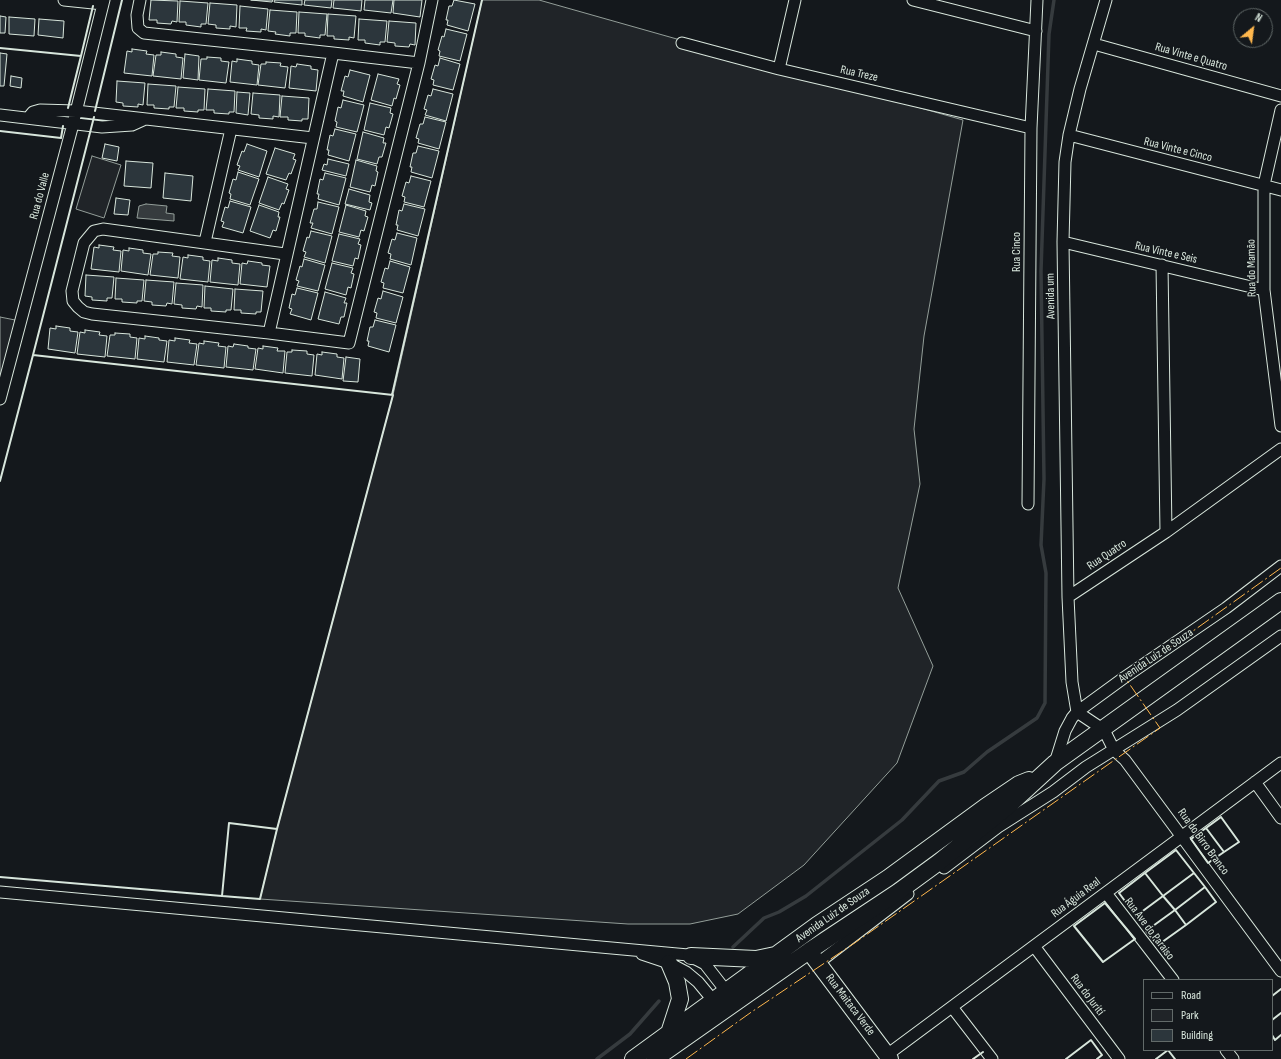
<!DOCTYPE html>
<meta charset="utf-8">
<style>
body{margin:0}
#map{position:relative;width:1281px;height:1059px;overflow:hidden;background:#14181c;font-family:"Sofia Sans Condensed",sans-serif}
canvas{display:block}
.legend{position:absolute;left:1143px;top:979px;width:130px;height:72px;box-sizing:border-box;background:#14181c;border:1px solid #626a69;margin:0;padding:5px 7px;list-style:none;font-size:12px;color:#d8e6dc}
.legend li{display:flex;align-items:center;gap:8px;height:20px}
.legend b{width:20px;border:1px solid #626a69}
.north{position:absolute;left:1233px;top:8px;width:40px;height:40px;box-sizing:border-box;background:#14181c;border:1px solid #626a69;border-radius:50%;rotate:29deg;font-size:11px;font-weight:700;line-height:16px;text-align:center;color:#d8e6dc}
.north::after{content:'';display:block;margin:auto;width:14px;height:18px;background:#ffb74d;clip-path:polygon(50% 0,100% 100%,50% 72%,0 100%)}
</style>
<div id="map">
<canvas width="1281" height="1059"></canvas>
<ul class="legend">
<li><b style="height:5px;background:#14181c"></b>Road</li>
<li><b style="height:11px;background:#202428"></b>Park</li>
<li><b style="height:11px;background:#2c363c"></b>Building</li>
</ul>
<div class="north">N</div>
</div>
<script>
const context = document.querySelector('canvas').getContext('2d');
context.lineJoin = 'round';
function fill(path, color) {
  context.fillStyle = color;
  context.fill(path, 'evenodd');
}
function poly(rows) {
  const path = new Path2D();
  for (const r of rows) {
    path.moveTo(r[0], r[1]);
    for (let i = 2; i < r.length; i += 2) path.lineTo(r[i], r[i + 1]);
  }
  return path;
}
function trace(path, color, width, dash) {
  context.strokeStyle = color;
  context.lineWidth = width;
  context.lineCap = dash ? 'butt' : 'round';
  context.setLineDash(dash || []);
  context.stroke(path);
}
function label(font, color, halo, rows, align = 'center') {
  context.font = font + ' "Sofia Sans Condensed",sans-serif';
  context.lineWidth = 3;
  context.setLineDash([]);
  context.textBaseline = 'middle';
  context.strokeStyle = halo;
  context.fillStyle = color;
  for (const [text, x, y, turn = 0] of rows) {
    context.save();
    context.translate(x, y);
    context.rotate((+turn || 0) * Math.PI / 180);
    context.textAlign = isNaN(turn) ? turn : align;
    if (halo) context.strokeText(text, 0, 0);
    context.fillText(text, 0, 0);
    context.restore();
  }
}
const green = poly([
 [482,0,539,0,963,120,924,336,914,429,920,484,898,588,933,666,897,763,804,865,738,914,690,924,628,924,260,899,277,829,393,395,482,0],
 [92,156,121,165,104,218,76,209,92,156],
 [0,317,20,321,0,398,0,317]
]);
const water = poly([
 [146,204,167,206,166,213,174,214,174,221,137,218,139,206,146,204]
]);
const stream = poly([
 [733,947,764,918,779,912,806,896,902,820,939,781,964,772,987,752,1037,718,1045,703,1046,573,1041,545,1044,479,1041,271,1049,34,1054,0],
 [597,1059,630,1034,659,1001]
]);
const building = poly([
 [151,0,178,1,177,22,172,21,171,24,157,23,157,20,149,20,151,0],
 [251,0,273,0,272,2,251,0],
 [275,0,302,0,302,5,274,2,275,0],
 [305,0,332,0,331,8,304,5,305,0],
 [334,0,362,0,361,11,333,8,334,0],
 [365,0,393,0,391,13,364,10,365,0],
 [394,0,422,0,420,17,393,13,394,0],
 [454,0,475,4,468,31,447,25,448,20,446,20,449,6,452,6,454,0],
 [180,1,208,3,206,24,201,24,201,27,186,25,186,22,179,22,180,1],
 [210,3,237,5,236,27,230,26,230,29,216,28,216,25,208,24,210,3],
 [240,6,268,9,266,30,261,29,261,32,246,31,247,28,239,28,240,6],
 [270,10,297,12,296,33,290,33,290,36,275,34,276,32,268,31,270,10],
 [299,12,327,14,325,35,320,35,320,38,305,36,305,33,298,33,299,12],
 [328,14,356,16,354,38,349,37,349,40,334,39,334,36,327,36,328,14],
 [0,16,6,17,5,33,0,33,0,16],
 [9,17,35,19,34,36,9,34,9,17],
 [39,19,64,21,63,38,38,35,39,19],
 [359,19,387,21,385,42,380,42,380,45,365,43,365,40,358,40,359,19],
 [389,21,416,23,415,45,410,44,409,47,395,46,395,43,387,42,389,21],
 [446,29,467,34,460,61,439,56,440,51,438,50,442,36,444,37,446,29],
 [132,49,147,51,146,54,154,55,152,76,124,73,127,51,132,52,132,49],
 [161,52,176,54,176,57,183,58,181,79,153,76,156,55,161,55,161,52],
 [0,53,7,54,4,86,0,86,0,53],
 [185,54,199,56,198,80,183,78,185,54],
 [207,57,221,58,221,61,229,62,226,83,199,80,201,59,207,59,207,57],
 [440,58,460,64,453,90,433,85,434,80,431,79,435,65,438,66,440,58],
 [237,59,252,61,252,64,259,65,257,85,230,82,232,61,237,62,237,59],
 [266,62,281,63,280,66,288,67,285,88,258,85,261,64,266,64,266,62],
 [297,64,311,66,311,69,318,70,316,91,289,88,291,66,296,67,297,64],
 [350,70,370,75,363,102,343,96,344,91,341,91,345,76,348,77,350,70],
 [378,74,399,79,397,84,400,85,396,99,394,98,392,106,371,100,378,74],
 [11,76,22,78,21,88,10,86,11,76],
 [117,81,145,83,143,105,138,104,138,107,123,106,123,103,116,102,117,81],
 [148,84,176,86,174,107,169,107,169,109,154,108,154,105,147,105,148,84],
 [178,87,205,89,204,110,198,110,198,112,184,111,184,108,176,108,178,87],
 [208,89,235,91,234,112,229,112,229,114,214,113,214,110,206,110,208,89],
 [433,89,453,94,446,121,425,115,427,110,424,109,428,95,431,96,433,89],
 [237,92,250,93,248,115,236,113,237,92],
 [253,93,280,95,279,117,273,116,273,119,259,118,259,115,251,114,253,93],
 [282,96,309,98,308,119,302,119,302,121,288,120,288,117,280,117,282,96],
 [343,100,364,105,357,132,336,127,337,122,335,121,338,107,341,108,343,100],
 [370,103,391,108,390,113,393,114,389,128,386,127,384,135,364,130,370,103],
 [425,117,446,122,439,149,418,143,419,139,416,138,420,124,423,124,425,117],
 [335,129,356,134,349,161,328,155,329,150,327,150,330,135,333,136,335,129],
 [363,132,384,138,383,143,386,143,382,157,379,157,377,164,357,159,363,132],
 [105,144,119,147,117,161,102,158,105,144],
 [247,144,267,151,259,177,238,170,240,166,237,165,242,151,244,152,247,144],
 [418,146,439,151,432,178,411,172,412,167,410,167,413,153,416,153,418,146],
 [275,148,295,154,293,159,296,160,291,174,289,173,286,180,266,174,275,148],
 [328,159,349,164,346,176,322,170,324,164,327,165,328,159],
 [356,160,377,166,376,171,378,172,375,186,372,185,370,192,350,187,356,160],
 [126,161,153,163,151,188,124,186,126,161],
 [238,172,259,179,250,205,230,199,231,194,229,193,233,179,236,180,238,172],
 [165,173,193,176,191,201,163,198,165,173],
 [325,173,346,178,339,205,318,199,319,194,317,194,320,179,323,180,325,173],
 [411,176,431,181,424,207,404,202,405,197,402,196,406,182,409,183,411,176],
 [268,177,288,184,286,189,289,190,284,204,282,203,279,210,259,203,268,177],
 [349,189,370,195,369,202,372,203,370,210,345,204,349,189],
 [116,198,130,200,128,215,114,214,116,198],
 [230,201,251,207,243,233,222,227,224,222,221,221,225,207,228,208,230,201],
 [318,202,339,207,332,234,311,228,313,223,310,223,314,209,317,209,318,202],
 [404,204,425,209,418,236,397,230,398,225,396,225,399,210,402,211,404,204],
 [259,205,279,212,278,217,280,217,276,231,273,230,270,238,250,231,259,205],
 [346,205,366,211,365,216,368,217,364,231,361,230,359,237,339,232,346,205],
 [311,231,332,236,325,263,304,257,306,252,303,251,307,237,309,238,311,231],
 [397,233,417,238,411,265,390,259,391,254,388,253,392,239,395,240,397,233],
 [339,234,360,239,358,244,361,245,358,259,355,258,353,266,332,261,339,234],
 [99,245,114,247,113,250,121,251,119,272,91,269,94,247,99,248,99,245],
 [129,248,143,250,143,253,151,254,148,275,121,271,123,250,129,251,129,248],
 [158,252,173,253,172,256,180,257,178,278,150,275,153,254,158,254,158,252],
 [188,255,203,257,203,260,210,261,208,282,180,279,183,257,188,258,188,255],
 [218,258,232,260,232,263,240,264,238,285,210,282,212,260,218,261,218,258],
 [304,259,325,265,318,291,297,286,299,281,296,280,300,266,302,267,304,259],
 [248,261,262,263,262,265,270,266,267,287,240,284,242,263,247,264,248,261],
 [390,261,410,267,403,293,383,288,384,283,381,282,385,268,388,269,390,261],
 [332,263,353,268,351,273,354,274,351,288,348,287,346,295,325,289,332,263],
 [86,275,114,277,112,298,107,298,107,301,92,300,92,297,85,296,86,275],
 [116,278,144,280,142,301,137,301,137,303,122,302,122,299,115,299,116,278],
 [146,280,174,282,172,304,167,303,166,306,152,305,152,302,144,301,146,280],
 [176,283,203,285,202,307,197,306,196,309,182,308,182,305,174,304,176,283],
 [205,286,233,289,231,310,226,310,226,312,211,311,211,308,204,308,205,286],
 [297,288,318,293,311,320,290,314,292,309,289,308,292,294,295,295,297,288],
 [235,289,263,291,261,312,256,312,256,314,241,313,241,310,234,310,235,289],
 [383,291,403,297,396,323,376,318,377,313,374,312,378,298,381,299,383,291],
 [325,292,346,298,344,303,347,303,344,317,341,317,339,324,318,319,325,292],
 [375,320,396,325,389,352,368,346,369,341,367,341,370,327,373,327,375,320],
 [56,326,70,328,70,331,78,332,75,353,48,349,50,328,56,329,56,326],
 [85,330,100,332,99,335,107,336,105,357,77,354,80,332,85,333,85,330],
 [115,333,130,334,130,337,137,338,135,359,107,356,110,335,115,335,115,333],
 [145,336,159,338,159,340,167,341,164,362,137,359,139,338,145,339,145,336],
 [175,338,190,340,189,343,197,344,194,365,167,362,169,340,175,341,175,338],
 [204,341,219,343,218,346,226,347,224,368,196,365,199,343,204,344,204,341],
 [234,344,248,346,248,348,256,349,253,370,226,367,228,346,233,347,234,344],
 [263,346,278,348,277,351,285,351,283,373,255,369,258,348,263,349,263,346],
 [292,350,307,351,307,354,314,355,312,376,285,373,287,352,292,352,292,350],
 [322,352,337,354,337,357,344,358,342,379,315,375,317,354,322,355,322,352],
 [346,357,360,359,358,382,343,381,346,357]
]);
const street = poly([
 [64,0,103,4],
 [140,0,137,15,138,28,144,33,333,53,419,63,349,343,269,333,333,53],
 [913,0,1036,31],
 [682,43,779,69,1031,128],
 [1094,44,1281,96],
 [419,63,432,0],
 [779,69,795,0],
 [1281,110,1264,185,1264,290,1281,426],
 [0,115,102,127,132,125,143,120],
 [28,118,33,112,40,110,76,111,313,138],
 [1069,135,1281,190],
 [205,242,231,129],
 [1063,242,1264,290],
 [1162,265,1166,532],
 [269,333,92,314,84,312,78,307,73,301,72,291,84,243,94,231,103,229,285,254],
 [0,399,73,124,104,0],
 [1281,449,1166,532,1068,597,1072,682,1077,712,1104,730,1114,750,1125,760,1281,971],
 [1028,504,1031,128,1037,0],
 [1068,597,1063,242,1065,162,1069,135,1080,89,1106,0],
 [1055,763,1065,731,1072,718,1077,712,1125,677,1226,608,1281,566],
 [1255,782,1281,818],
 [944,868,998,827,1053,792,1086,767,1177,710,1281,636],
 [0,892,688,955,705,964,730,996],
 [1106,893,1173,980],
 [1034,946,1119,1059],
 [642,954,669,963,686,972,698,982,717,1005],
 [818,963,908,894],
 [952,1007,992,1059],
 [1226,1050,1233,1059],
 [887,1055,1281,763]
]);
const secondary = poly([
 [809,951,890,1059],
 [691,956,756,959,775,955],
 [669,963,677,982,680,999,669,1033],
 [633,1059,817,925,888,878,985,807,1019,784,1029,780],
 [655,1059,809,951,898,892,939,862,1006,808,1055,763,1281,601]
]);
const wall = poly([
 [0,48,81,56,68,108],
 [81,56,93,6],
 [95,111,122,0],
 [0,131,61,138,63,126],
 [33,355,94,117],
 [392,395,482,0],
 [0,481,33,355,393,395,277,829,229,823,222,896,0,877],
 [1221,817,1239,842,1224,852,1206,828,1221,817],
 [229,823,277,829,260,899,222,896,229,823],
 [1206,828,1224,852,1208,863,1191,839,1206,828],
 [1176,850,1194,873,1163,896,1145,873,1176,850],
 [1145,873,1163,896,1136,916,1119,893,1145,873],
 [1194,873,1205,887,1175,910,1163,896,1194,873],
 [1205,887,1216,902,1186,925,1175,910,1205,887],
 [1105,903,1135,939,1103,962,1074,926,1105,903],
 [1175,910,1186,925,1158,945,1146,931,1175,910],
 [1272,996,1281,989],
 [1272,1020,1281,1013],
 [1272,1035,1275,1040,1281,1035],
 [973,1059,983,1052],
 [1066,1059,1091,1040,1102,1055,1097,1059],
 [1156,1059,1168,1050,1175,1059]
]);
const power = poly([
 [686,1059,750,1013,856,942,1160,728,1126,679,1281,568]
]);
const streetNames = [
 ["Rua Vinte e Quatro",1191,57,16],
 ["Rua Treze",859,74,13],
 ["Rua Vinte e Cinco",1178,150,14],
 ["Rua do Valle",40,196,-75],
 ["Rua Cinco",1017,252,-90],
 ["Rua Vinte e Seis",1166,253,13],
 ["Rua do Mamão",1252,268,-91],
 ["Avenida um",1051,296,-91],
 ["Rua Quatro",1107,555,-34],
 ["Avenida Luiz de Souza",1156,656,-34],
 ["Rua do Birro Branco",1203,842,54],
 ["Rua Águia Real",1076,898,-37],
 ["Avenida Luiz de Souza",833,915,-35],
 ["Rua Ave do Paraiso",1149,929,53],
 ["Rua do Jurití",1087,995,53],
 ["Rua Maitaca Verde",850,1005,53]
];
fill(green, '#202428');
trace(green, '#939e99', 1);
fill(water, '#363b3e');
trace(water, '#939e99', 1);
trace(stream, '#363b3e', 3.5);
fill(building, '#2c363c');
trace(building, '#d8e6dc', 1);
trace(street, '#d8e6dc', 13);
trace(secondary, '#d8e6dc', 18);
trace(street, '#14181c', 11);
trace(secondary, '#14181c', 16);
trace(wall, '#d8e6dc', 2);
trace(power, '#ffb74d', 1, [14, 3, 2, 3]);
label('12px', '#d8e6dc', '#14181c', streetNames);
</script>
